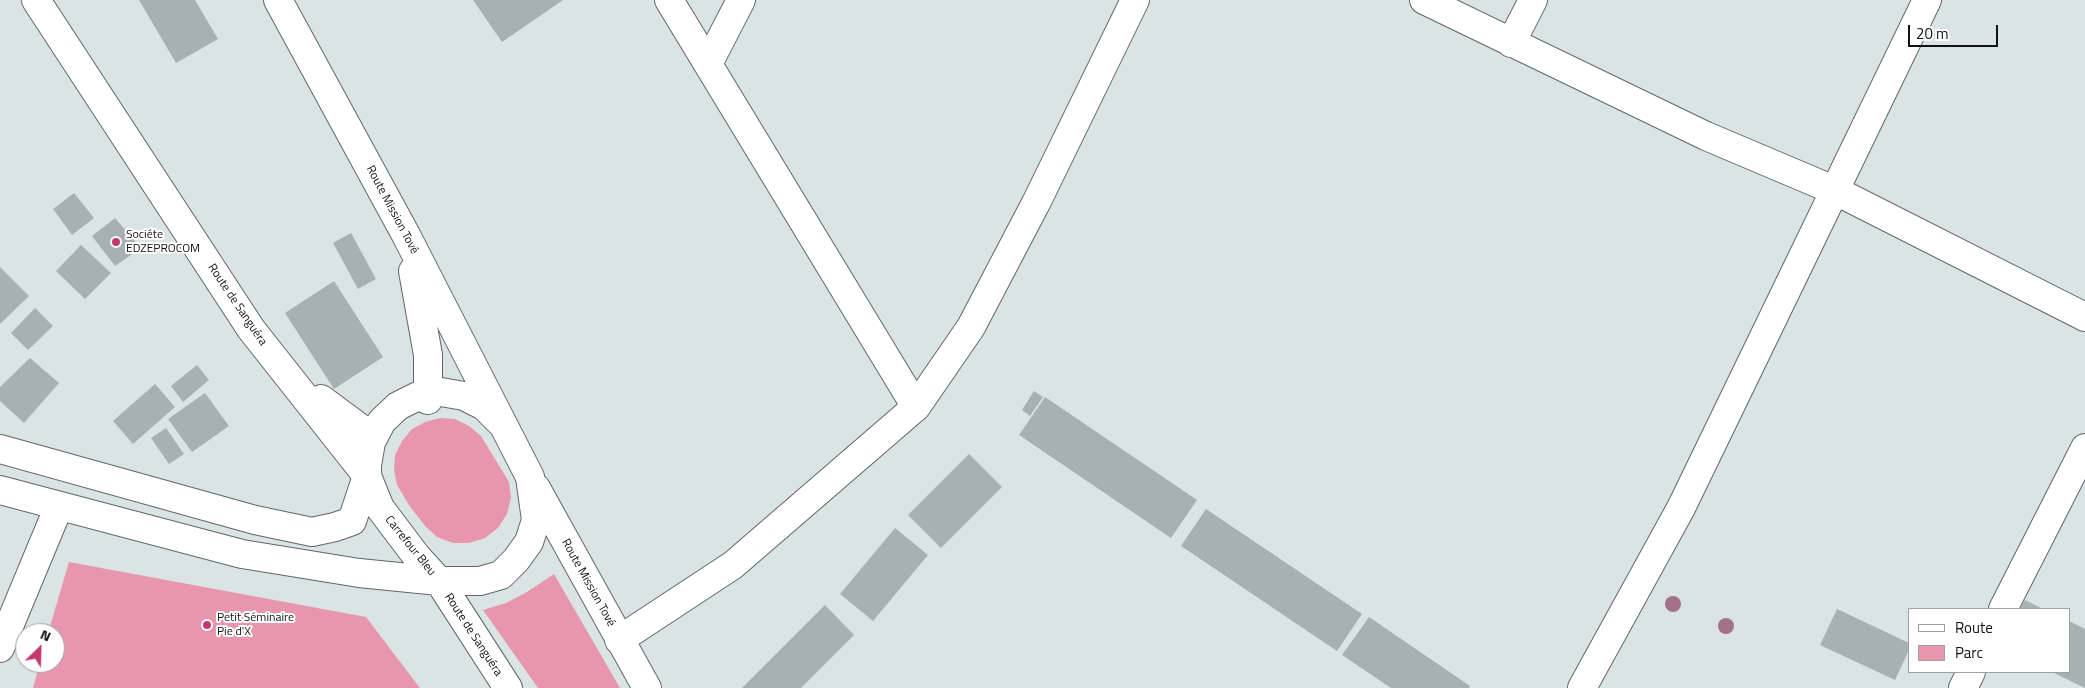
<!DOCTYPE html>
<meta charset="utf-8">
<style>
body{margin:0}
#map{position:relative;width:2085px;height:688px;overflow:hidden;background:#dae4e4;font-family:"Titillium Web",sans-serif}
canvas{display:block}
.legend{position:absolute;left:1908px;top:608px;width:162px;height:65px;box-sizing:border-box;background:#fff;border:1px solid #9fa1a1;margin:0;padding:6px 9px;list-style:none;font-size:15px;color:#101314}
.legend li{display:flex;align-items:center;gap:10px;height:25px}
.legend b{width:25px;border:1px solid #9fa1a1}
.north{position:absolute;left:15px;top:623px;width:50px;height:50px;box-sizing:border-box;background:#fff;border:1px solid #9fa1a1;border-radius:50%;rotate:24deg;font-size:14px;font-weight:700;line-height:20px;text-align:center;color:#101314}
.north::after{content:'';display:block;margin:auto;width:18px;height:22px;background:#c3396f;clip-path:polygon(50% 0,100% 100%,50% 72%,0 100%)}
.scale{position:absolute;left:1908px;top:25px;width:90px;height:22px;box-sizing:border-box;border:2px solid #101314;border-top:0;padding-left:6px;font-size:15px;line-height:18px;white-space:nowrap;color:#101314;-webkit-text-stroke:4px #fff;paint-order:stroke}
</style>
<div id="map">
<canvas width="2085" height="688"></canvas>
<ul class="legend">
<li><b style="height:6px;background:#fff"></b>Route</li>
<li><b style="height:14px;background:#e896ae"></b>Parc</li>
</ul>
<div class="north">N</div>
<div class="scale">20 m</div>
</div>
<script>
const context = document.querySelector('canvas').getContext('2d');
context.lineJoin = 'round';
function fill(path, color) {
  context.fillStyle = color;
  context.fill(path, 'evenodd');
}
function poly(rows) {
  const path = new Path2D();
  for (const r of rows) {
    path.moveTo(r[0], r[1]);
    for (let i = 2; i < r.length; i += 2) path.lineTo(r[i], r[i + 1]);
  }
  return path;
}
function trace(path, color, width, dash) {
  context.strokeStyle = color;
  context.lineWidth = width;
  context.lineCap = dash ? 'butt' : 'round';
  context.setLineDash(dash || []);
  context.stroke(path);
}
function label(font, color, halo, rows, align = 'center') {
  context.font = font + ' "Titillium Web",sans-serif';
  context.lineWidth = 4;
  context.setLineDash([]);
  context.textBaseline = 'middle';
  context.strokeStyle = halo;
  context.fillStyle = color;
  for (const [text, x, y, turn = 0] of rows) {
    context.save();
    context.translate(x, y);
    context.rotate((+turn || 0) * Math.PI / 180);
    context.textAlign = isNaN(turn) ? turn : align;
    if (halo) context.strokeText(text, 0, 0);
    context.fillText(text, 0, 0);
    context.restore();
  }
}
const green = poly([
 [440,418,455,419,469,426,481,436,509,482,511,498,507,514,498,528,485,538,469,543,453,543,437,537,425,526,409,505,397,485,394,470,395,455,402,441,412,429,425,422],
 [69,562,366,617,420,688,33,688,40,663,55,663,55,633,48,633],
 [554,574,620,688,538,688,483,610,506,603,527,592]
]);
const building = poly([
 [139,0,195,0,218,39,176,63],
 [473,0,563,0,502,42],
 [74,193,94,218,72,235,53,209],
 [115,218,141,248,115,266,92,236],
 [351,233,376,279,358,289,333,243],
 [81,245,111,273,85,299,56,271],
 [0,267,29,296,0,324],
 [334,281,383,357,334,389,285,313],
 [35,308,53,326,28,350,11,333],
 [30,358,59,383,24,423,0,401,0,387],
 [197,365,209,380,183,402,171,386],
 [155,384,175,407,133,444,113,421],
 [1034,391,1043,397,1030,416,1022,410],
 [205,393,229,426,192,452,168,419],
 [1045,397,1197,500,1171,538,1019,435],
 [166,428,184,454,169,464,151,438],
 [969,454,1002,487,941,548,908,515],
 [1206,509,1362,614,1337,651,1181,546],
 [895,528,928,555,873,621,840,594],
 [2025,600,2043,609,2020,609],
 [825,605,854,635,801,688,742,688],
 [1837,609,1909,643,1909,650,1895,680,1820,645],
 [1369,617,1470,686,1469,688,1391,688,1342,655],
 [2069,621,2085,629,2085,688,2052,672,2069,672]
]);
const street = poly([
 [669,0,916,407],
 [1424,0,1706,136,1836,191,2085,317],
 [1511,43,1533,0],
 [708,64,741,0],
 [2003,609,2085,448],
 [619,640,733,565,916,407,971,327,1037,201,1135,0],
 [0,648,59,506],
 [1582,688,1681,508,1927,0],
 [1963,688,1971,672]
]);
const secondary = poly([
 [36,0,251,329,368,477],
 [278,0,406,235,530,477,536,520,529,542,516,560,501,575,480,581,439,581,417,557,380,508,367,476,367,465,371,442,382,421,398,406,418,396,441,392,464,396,484,406,501,423],
 [413,271,428,355,428,400,418,396],
 [321,399,371,436,382,421],
 [0,449,255,520,312,532,335,527,352,521,367,476],
 [536,488,647,688],
 [0,490,242,554,359,573,439,581],
 [439,581,508,688]
]);
const trees = [
 [1673,604],
 [1726,626]
];
const markers = [
 [116,242,5,"#c3396f"],
 [207,625,5,"#c3396f"]
];
const streetNames = [
 ["Route Mission Tové",392,210,62],
 ["Route de Sanguéra",237,305,56],
 ["Carrefour Bleu",410,546,51],
 ["Route Mission Tové",588,583,61],
 ["Route de Sanguéra",473,635,57]
];
const poiNames = [
 ["Sociéte",126,235],
 ["EDZEPROCOM",126,249],
 ["Petit Séminaire",217,618],
 ["Pie d'X",217,632]
];
fill(green, '#e896ae');
fill(building, '#a8b1b2');
trace(street, '#5f6767', 30);
trace(secondary, '#5f6767', 30);
trace(street, '#fff', 28);
trace(secondary, '#fff', 28);
context.fillStyle = '#a27288';
for (const [x, y] of trees) {
  context.beginPath();
  context.arc(x, y, 8, 0, 2 * Math.PI);
  context.fill();
}
for (const [x, y, r, color] of markers) {
  const dot = new Path2D();
  dot.arc(x, y, r, 0, 2 * Math.PI);
  context.fillStyle = color;
  context.fill(dot);
  trace(dot, '#fff', 2);
}
label('12px', '#101314', '#fff', streetNames);
label('12px', '#101314', '#fff', poiNames, 'left');
</script>
